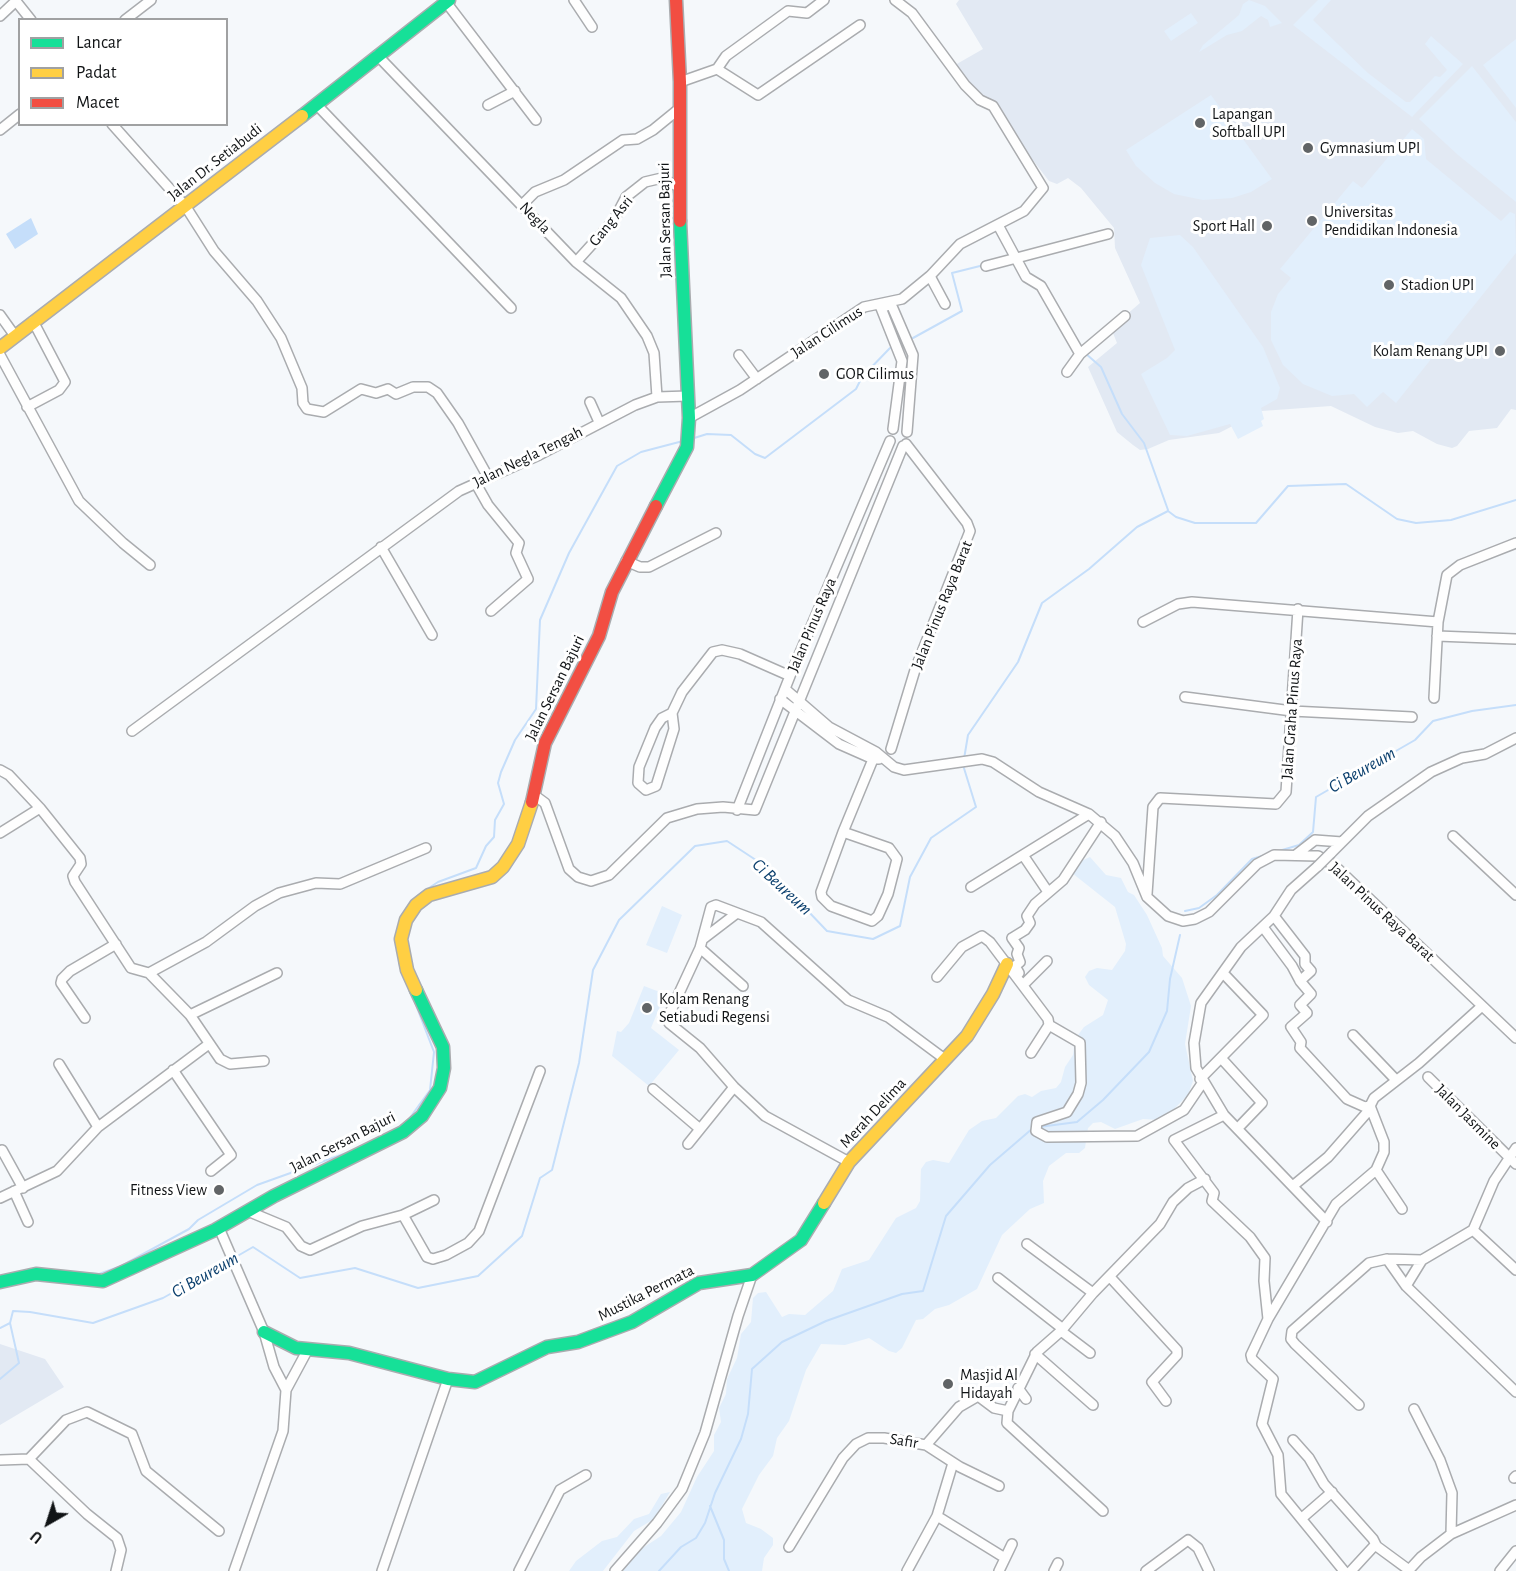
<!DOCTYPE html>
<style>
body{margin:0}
#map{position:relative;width:1516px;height:1571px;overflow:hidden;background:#f5f8fb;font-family:"Alegreya Sans",sans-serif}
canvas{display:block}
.legend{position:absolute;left:18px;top:18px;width:210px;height:108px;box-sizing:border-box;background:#fff;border:2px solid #a0a1a2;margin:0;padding:8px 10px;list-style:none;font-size:18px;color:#111416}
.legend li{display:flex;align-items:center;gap:12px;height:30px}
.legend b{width:30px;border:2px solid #a0a1a2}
.north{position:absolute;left:18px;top:1493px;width:60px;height:60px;-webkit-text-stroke:4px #fff;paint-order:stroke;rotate:219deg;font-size:16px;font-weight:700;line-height:24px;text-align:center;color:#111416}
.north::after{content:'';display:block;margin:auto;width:21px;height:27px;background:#111416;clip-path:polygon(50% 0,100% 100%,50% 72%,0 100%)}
</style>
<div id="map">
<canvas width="1516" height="1571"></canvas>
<ul class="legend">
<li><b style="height:8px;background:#16e098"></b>Lancar</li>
<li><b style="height:8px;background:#ffcf43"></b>Padat</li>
<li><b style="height:8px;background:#f24e42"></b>Macet</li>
</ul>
<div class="north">U</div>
</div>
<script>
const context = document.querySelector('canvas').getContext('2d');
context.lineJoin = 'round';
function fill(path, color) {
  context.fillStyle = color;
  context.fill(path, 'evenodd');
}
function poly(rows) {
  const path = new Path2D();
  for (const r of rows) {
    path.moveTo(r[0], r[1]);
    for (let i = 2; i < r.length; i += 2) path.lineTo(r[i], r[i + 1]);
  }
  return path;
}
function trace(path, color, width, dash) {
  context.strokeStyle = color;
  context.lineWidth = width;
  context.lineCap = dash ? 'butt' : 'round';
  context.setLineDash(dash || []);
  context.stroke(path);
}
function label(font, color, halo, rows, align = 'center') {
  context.font = font + ' "Alegreya Sans",sans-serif';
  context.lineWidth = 6;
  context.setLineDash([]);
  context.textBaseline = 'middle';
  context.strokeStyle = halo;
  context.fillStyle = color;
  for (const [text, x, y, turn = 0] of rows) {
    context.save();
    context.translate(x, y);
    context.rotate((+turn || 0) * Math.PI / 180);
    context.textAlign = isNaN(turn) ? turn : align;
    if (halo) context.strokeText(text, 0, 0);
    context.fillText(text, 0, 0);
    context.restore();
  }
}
const built = poly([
 [959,0,1516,0,1516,410,1511,409,1497,428,1469,431,1457,446,1452,448,1437,444,1413,431,1398,433,1375,427,1331,406,1262,411,1219,433,1169,440,1148,449,1140,450,1133,445,1117,432,1088,367,1117,343,1111,328,1140,303,1115,248,1114,228,1081,188,1068,178,1057,184,1049,181,1001,119,974,93,955,65,983,49,956,4],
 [0,1344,45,1359,64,1387,0,1425]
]);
const green = poly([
 [1249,0,1265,6,1282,23,1270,27,1268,20,1261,16,1242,31,1227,35,1199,52,1203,45,1239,15,1243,4],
 [1318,0,1331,0,1313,20,1368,73,1406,102,1410,102,1435,76,1440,77,1447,70,1425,44,1431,36,1463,64,1412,117,1293,25],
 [1191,13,1198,23,1171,41,1164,31],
 [1516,39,1516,108,1483,65],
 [1472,66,1516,122,1516,202,1458,155,1419,119],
 [1211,95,1272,179,1251,192,1232,198,1203,200,1174,194,1155,183,1136,166,1126,150],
 [1412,129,1424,139,1426,159,1501,221,1510,212,1515,214,1516,253,1396,403,1383,392,1367,407,1354,394,1332,396,1303,384,1283,365,1271,340,1271,312,1278,294,1291,278,1280,269,1353,181,1362,188],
 [1180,235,1193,247,1263,347,1280,388,1277,399,1261,408,1264,419,1261,421,1263,426,1238,439,1230,424,1187,436,1170,435,1141,374,1167,358,1175,350,1141,265,1150,238],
 [1090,857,1106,875,1121,878,1128,892,1134,895,1147,915,1162,948,1163,956,1182,978,1191,1006,1185,1044,1193,1081,1188,1095,1166,1117,1159,1120,1143,1119,1115,1129,1101,1122,1093,1123,1088,1128,1085,1148,1079,1153,1066,1153,1049,1166,1043,1181,1044,1203,1030,1209,1002,1235,977,1289,949,1305,935,1309,923,1319,916,1320,902,1348,896,1353,889,1351,869,1338,845,1345,821,1344,806,1370,789,1421,777,1438,773,1456,759,1475,742,1509,746,1523,761,1529,773,1538,773,1545,764,1558,762,1571,623,1571,635,1553,661,1536,681,1512,697,1477,714,1451,714,1435,721,1422,719,1408,726,1394,727,1379,737,1358,741,1334,751,1322,753,1298,758,1293,766,1292,782,1317,789,1314,805,1315,833,1291,842,1269,869,1260,896,1218,916,1208,920,1201,921,1169,926,1162,933,1160,949,1163,969,1130,982,1121,996,1118,1018,1096,1025,1094,1032,1097,1041,1091,1056,1088,1061,1082,1065,1067,1073,1055,1075,1039,1084,1027,1103,1015,1108,1000,1089,985,1085,977,1089,971,1097,968,1112,970,1125,951,1126,944,1115,907,1072,873,1072,865],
 [662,906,682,915,667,953,646,945],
 [644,986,665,994,651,1028,679,1050,649,1086,612,1056,617,1031,621,1032,629,1023],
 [670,1492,654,1519,634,1531,603,1571,569,1571,576,1561,602,1541,617,1537,634,1519,649,1514,661,1494]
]);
const water = poly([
 [31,218,38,234,15,249,6,234]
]);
const stream = poly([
 [913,338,962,311,952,273,984,265],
 [1085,353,1101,367,1122,414,1144,443,1168,510],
 [691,439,707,434,731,435,755,454,765,458,856,389,862,377,890,348],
 [964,759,968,735,1018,662,1042,603,1089,569,1137,527,1168,511,1176,517,1195,523,1256,523,1288,486,1346,484,1397,519,1416,523,1451,520,1516,500],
 [417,896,438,882,476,868,486,846,494,837,495,820,504,804,498,783,501,772,515,740,536,709,540,620,569,553,617,466,641,452,683,441],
 [1185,911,1199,908,1217,895,1252,859,1299,845,1313,832,1316,797,1415,740,1433,721,1472,711,1516,705],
 [399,962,402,974],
 [409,987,434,1052,430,1090,409,1119],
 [1039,1127,1077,1122,1103,1100,1149,1052,1167,1011,1170,979,1180,935],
 [234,1258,253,1247,300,1278,355,1268,418,1288,478,1276,522,1236,540,1178,552,1170,579,1063,593,970,619,920,695,846,727,841,765,866,827,931,873,939,900,926,910,877,931,838,976,807,963,765],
 [74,1272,99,1274,121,1266,189,1229,198,1220,257,1185,352,1151],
 [0,1328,10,1323,13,1311,30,1312,93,1323,163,1298,229,1261],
 [0,1379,19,1363,10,1323],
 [710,1506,724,1540,724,1559,729,1571],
 [659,1571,681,1547,696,1538,705,1523,715,1493,741,1439,748,1414,752,1369,782,1342,826,1321,902,1294,923,1291,946,1216,990,1165,1033,1128]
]);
const street = poly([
 [15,0,31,20],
 [574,0,592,27],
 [446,2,536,120],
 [0,16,16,1],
 [125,20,151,0],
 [377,55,576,262,621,298,647,336,654,353,657,397],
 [717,69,758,95,860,25],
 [717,69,726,56,788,11,807,13,824,0],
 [680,82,717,69],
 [316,104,511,308],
 [488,105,515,91],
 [112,124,186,207,214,251,257,301,281,338,302,388,303,403,307,409,324,412,361,389,376,393,388,389,396,394,413,387,428,387,437,393,458,423,488,477],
 [0,130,20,114],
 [522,205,535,192,564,180,623,140,637,139,653,130,680,108],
 [998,225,1026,277,1041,286,1080,354],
 [576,262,614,220,626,197,645,182,662,178,675,185,680,184],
 [986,266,1108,234],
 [930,276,945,304],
 [0,315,15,336],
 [0,355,79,501,123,543,150,565],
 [739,355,757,379],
 [1067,372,1080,354,1125,316],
 [590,402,599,422],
 [27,407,59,390,65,382,33,321],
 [689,418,740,390,864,307,902,299,930,276,960,244,1024,211,1043,188,993,106,980,100,965,85,912,13,895,0],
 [893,429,902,361,881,308,891,304,913,355,907,432],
 [475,482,488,505,519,543,516,553,528,579,491,611],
 [381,547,432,635],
 [626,561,640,567,649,567,716,533],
 [1143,622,1178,604,1192,602,1438,622],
 [1437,636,1516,639],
 [785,689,829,727,876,752,894,767,904,770,982,759,993,762,1039,792,1089,814,1115,836,1133,863,1147,897,1168,916,1183,921,1195,919,1209,912,1257,864,1274,855,1318,856,1335,866,1516,1038],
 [1185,697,1292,711,1412,717],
 [1434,698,1438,622,1447,575,1460,565,1516,543],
 [780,699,839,744,873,759,879,759],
 [672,713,662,718,655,728,639,767,638,783,646,790,656,786,674,729,672,713,682,692,713,652,722,650,740,654,790,676],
 [132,731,459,491,539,455,635,405,657,397,688,396],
 [891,749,915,670,970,531,967,523,906,444],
 [0,770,9,775,40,808,80,858,81,864,73,876,75,882,131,968,149,973,190,1015,220,1059,230,1064,264,1061],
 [534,795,545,803,569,869,578,877,591,881,609,875,667,818,697,809,723,807,755,810,903,446],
 [737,810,790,676,890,441],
 [843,832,889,848,897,859,888,894,878,916,872,921,831,906,822,897,821,892,843,832,876,752],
 [0,833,40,808],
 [1453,836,1516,895],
 [1331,853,1368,816,1431,772,1462,758,1485,754,1516,738],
 [1297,854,1315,840,1342,842],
 [1023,855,1046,889],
 [971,887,1089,814],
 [1147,894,1153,807,1160,798,1276,804,1286,792,1298,609],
 [1274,916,1305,956,1305,964,1311,971,1300,981,1311,994,1300,1005,1307,1013,1291,1027,1301,1042,1300,1048,1347,1099,1365,1107,1370,1106],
 [1263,927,1292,966,1300,981],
 [703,939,737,913],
 [700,948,743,986],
 [149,973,206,942,255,906,279,893,316,883,340,884,426,848],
 [1019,973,1015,966,1020,962,1017,954,1019,948,1012,938,1025,930,1030,923,1027,916,1035,904,1063,880,1101,822],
 [937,977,962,947,982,936,990,942,1048,1019,1049,1025,1031,1053],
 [1023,985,1047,961],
 [190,1015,277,973],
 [85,1018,61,983,62,979,70,971,116,944],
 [1049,1025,1080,1043,1081,1083,1078,1094,1067,1112,1037,1122,1036,1131,1047,1137,1137,1136,1184,1110,1203,1082],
 [1353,1035,1396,1080],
 [1221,1058,1262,1103,1238,1128],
 [59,1064,98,1127],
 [173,1070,231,1155,211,1171],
 [1428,1077,1516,1164],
 [1200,1079,1263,1015,1223,973],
 [653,1089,700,1129],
 [1224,1115,1327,1222],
 [688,1144,734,1087],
 [2,1150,23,1188],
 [849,1162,765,1116,734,1087,700,1048,669,1023,668,1017,700,948,711,907,716,905,761,922,848,1000,888,1017,946,1060],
 [1376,1170,1402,1209],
 [1294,1185,1328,1157,1371,1108],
 [14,1191,28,1222],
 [0,1198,57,1171,98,1127,209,1044],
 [250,1212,286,1227,301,1246,310,1250,362,1226,403,1215,427,1257,433,1259,446,1255,468,1243,479,1231,540,1071],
 [403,1215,434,1200],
 [219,1228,264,1332,274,1367,286,1390],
 [1473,1230,1516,1270],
 [1027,1244,1093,1293],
 [1387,1259,1406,1286,1516,1392],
 [1110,1277,1177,1350,1177,1355,1152,1382,1166,1401],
 [998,1278,1063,1329],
 [1406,1286,1422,1260,1473,1230,1494,1181,1516,1148],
 [1268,1319,1264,1281,1265,1258,1250,1237,1212,1201,1214,1193,1174,1140,1224,1115,1196,1068,1194,1043,1201,1003,1241,947,1274,916,1291,890,1318,866],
 [1061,1331,1090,1353],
 [1035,1354,1093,1405],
 [1018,1388,1026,1399],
 [1359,1405,1295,1344,1291,1339,1292,1331,1369,1263,1387,1259,1422,1260],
 [1414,1409,1440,1460,1452,1493,1451,1534],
 [1293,1440,1309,1458,1324,1484,1373,1539,1376,1545],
 [926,1445,959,1407,978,1396,994,1408,1008,1411],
 [29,1459,66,1420,87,1412,132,1434,146,1471,219,1531],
 [0,1460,29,1459,87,1514,117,1538,121,1550,116,1571],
 [1514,1478,1516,1476],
 [1103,1511,1007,1423,1008,1411,1037,1352,1061,1331,1093,1293,1160,1224,1173,1202,1188,1188,1205,1179],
 [937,1516,1005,1558],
 [1302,1518,1332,1492],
 [789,1547,843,1458,856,1444,868,1438,884,1438,926,1445,960,1467,999,1486],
 [234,1571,283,1431,286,1390,307,1351],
 [382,1571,448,1379],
 [519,1571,560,1490,586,1475],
 [615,1571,657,1523,682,1489,705,1433,738,1316,752,1275],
 [907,1571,937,1516,953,1463],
 [999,1571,1012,1544],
 [1054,1571,1058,1563],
 [1146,1571,1188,1540,1198,1548,1209,1571],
 [1344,1571,1281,1494,1278,1455,1262,1424,1273,1379,1252,1359,1251,1355,1268,1319,1336,1204,1376,1170,1384,1152,1384,1142,1370,1106,1374,1098,1419,1063,1482,1006],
 [1351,1571,1375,1545,1409,1570,1421,1557,1451,1534,1516,1505],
 [1500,1571,1516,1551]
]);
const fast = poly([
 [302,116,449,0],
 [656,506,687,447,689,418,680,221],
 [0,1282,36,1274,103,1281,215,1230,274,1196,403,1132,422,1116,440,1088,444,1068,443,1047,416,990],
 [264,1332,296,1348,349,1353,448,1379,475,1382,547,1347,578,1342,632,1322,699,1283,752,1275,801,1240,824,1203]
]);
const slow = poly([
 [0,348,302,116],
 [416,990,407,970,401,939,406,920,416,905,429,895,492,877,503,867,518,844,532,802],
 [824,1203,849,1162,967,1036,993,994,1007,964]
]);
const jam = poly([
 [676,0,680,82,680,221],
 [532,802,545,743,599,636,612,592,656,506]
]);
const streetBridge = poly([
 [1318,866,1331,853]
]);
const markers = [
 [1200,123,6,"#616466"],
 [1308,148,6,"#616466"],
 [1312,221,6,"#616466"],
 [1267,226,6,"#616466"],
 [1389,285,6,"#616466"],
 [1500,351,6,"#616466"],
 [824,374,6,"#616466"],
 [647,1008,6,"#616466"],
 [219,1190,6,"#616466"],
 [948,1384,6,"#616466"]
];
const poiNames = [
 ["Lapangan",1212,114],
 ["Softball UPI",1212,132],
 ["Gymnasium UPI",1320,148],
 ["Universitas",1324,212],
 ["Pendidikan Indonesia",1324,230],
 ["Sport Hall",1255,226,"right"],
 ["Stadion UPI",1401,285],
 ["Kolam Renang UPI",1488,351,"right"],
 ["GOR Cilimus",836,374],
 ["Kolam Renang",659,999],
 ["Setiabudi Regensi",659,1017],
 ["Fitness View",207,1190,"right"],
 ["Masjid Al",960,1375],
 ["Hidayah",960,1393]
];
const streetNames = [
 ["Jalan Dr. Setiabudi",215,162,-38],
 ["Negla",535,218,46],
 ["Jalan Sersan Bajuri",665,220,-91],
 ["Gang Asri",611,221,-51],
 ["Jalan Cilimus",827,332,-33],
 ["Jalan Negla Tengah",528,457,-26],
 ["Jalan Pinus Raya Barat",942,605,-68],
 ["Jalan Pinus Raya",812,625,-67],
 ["Jalan Sersan Bajuri",555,688,-64],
 ["Jalan Graha Pinus Raya",1292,709,-86],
 ["Jalan Pinus Raya Barat",1382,912,43],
 ["Merah Delima",873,1113,-47],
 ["Jalan Jasmine",1468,1117,45],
 ["Jalan Sersan Bajuri",343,1142,-27],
 ["Mustika Permata",646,1293,-27],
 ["Safir",904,1441,9]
];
const waterNames = [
 ["Ci Beureum",1362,770,-30],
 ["Ci Beureum",782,887,43],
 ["Ci Beureum",205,1275,-30]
];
fill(built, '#e2e9f3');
fill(green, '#e2effc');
fill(water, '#c5defa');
trace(stream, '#c5defa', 2);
trace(street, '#aaacaf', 12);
trace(fast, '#aaacaf', 15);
trace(slow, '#aaacaf', 15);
trace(jam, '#aaacaf', 15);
trace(street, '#fefefe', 9);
trace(fast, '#16e098', 12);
trace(slow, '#ffcf43', 12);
trace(jam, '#f24e42', 12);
trace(streetBridge, '#aaacaf', 12, []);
trace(streetBridge, '#fefefe', 9);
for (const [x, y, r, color] of markers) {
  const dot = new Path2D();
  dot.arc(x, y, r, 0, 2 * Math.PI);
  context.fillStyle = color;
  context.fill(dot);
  trace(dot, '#fff', 2);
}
label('16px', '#111416', '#fff', poiNames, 'left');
label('16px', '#111416', '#fff', streetNames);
label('italic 18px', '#0c406e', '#fff', waterNames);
</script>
